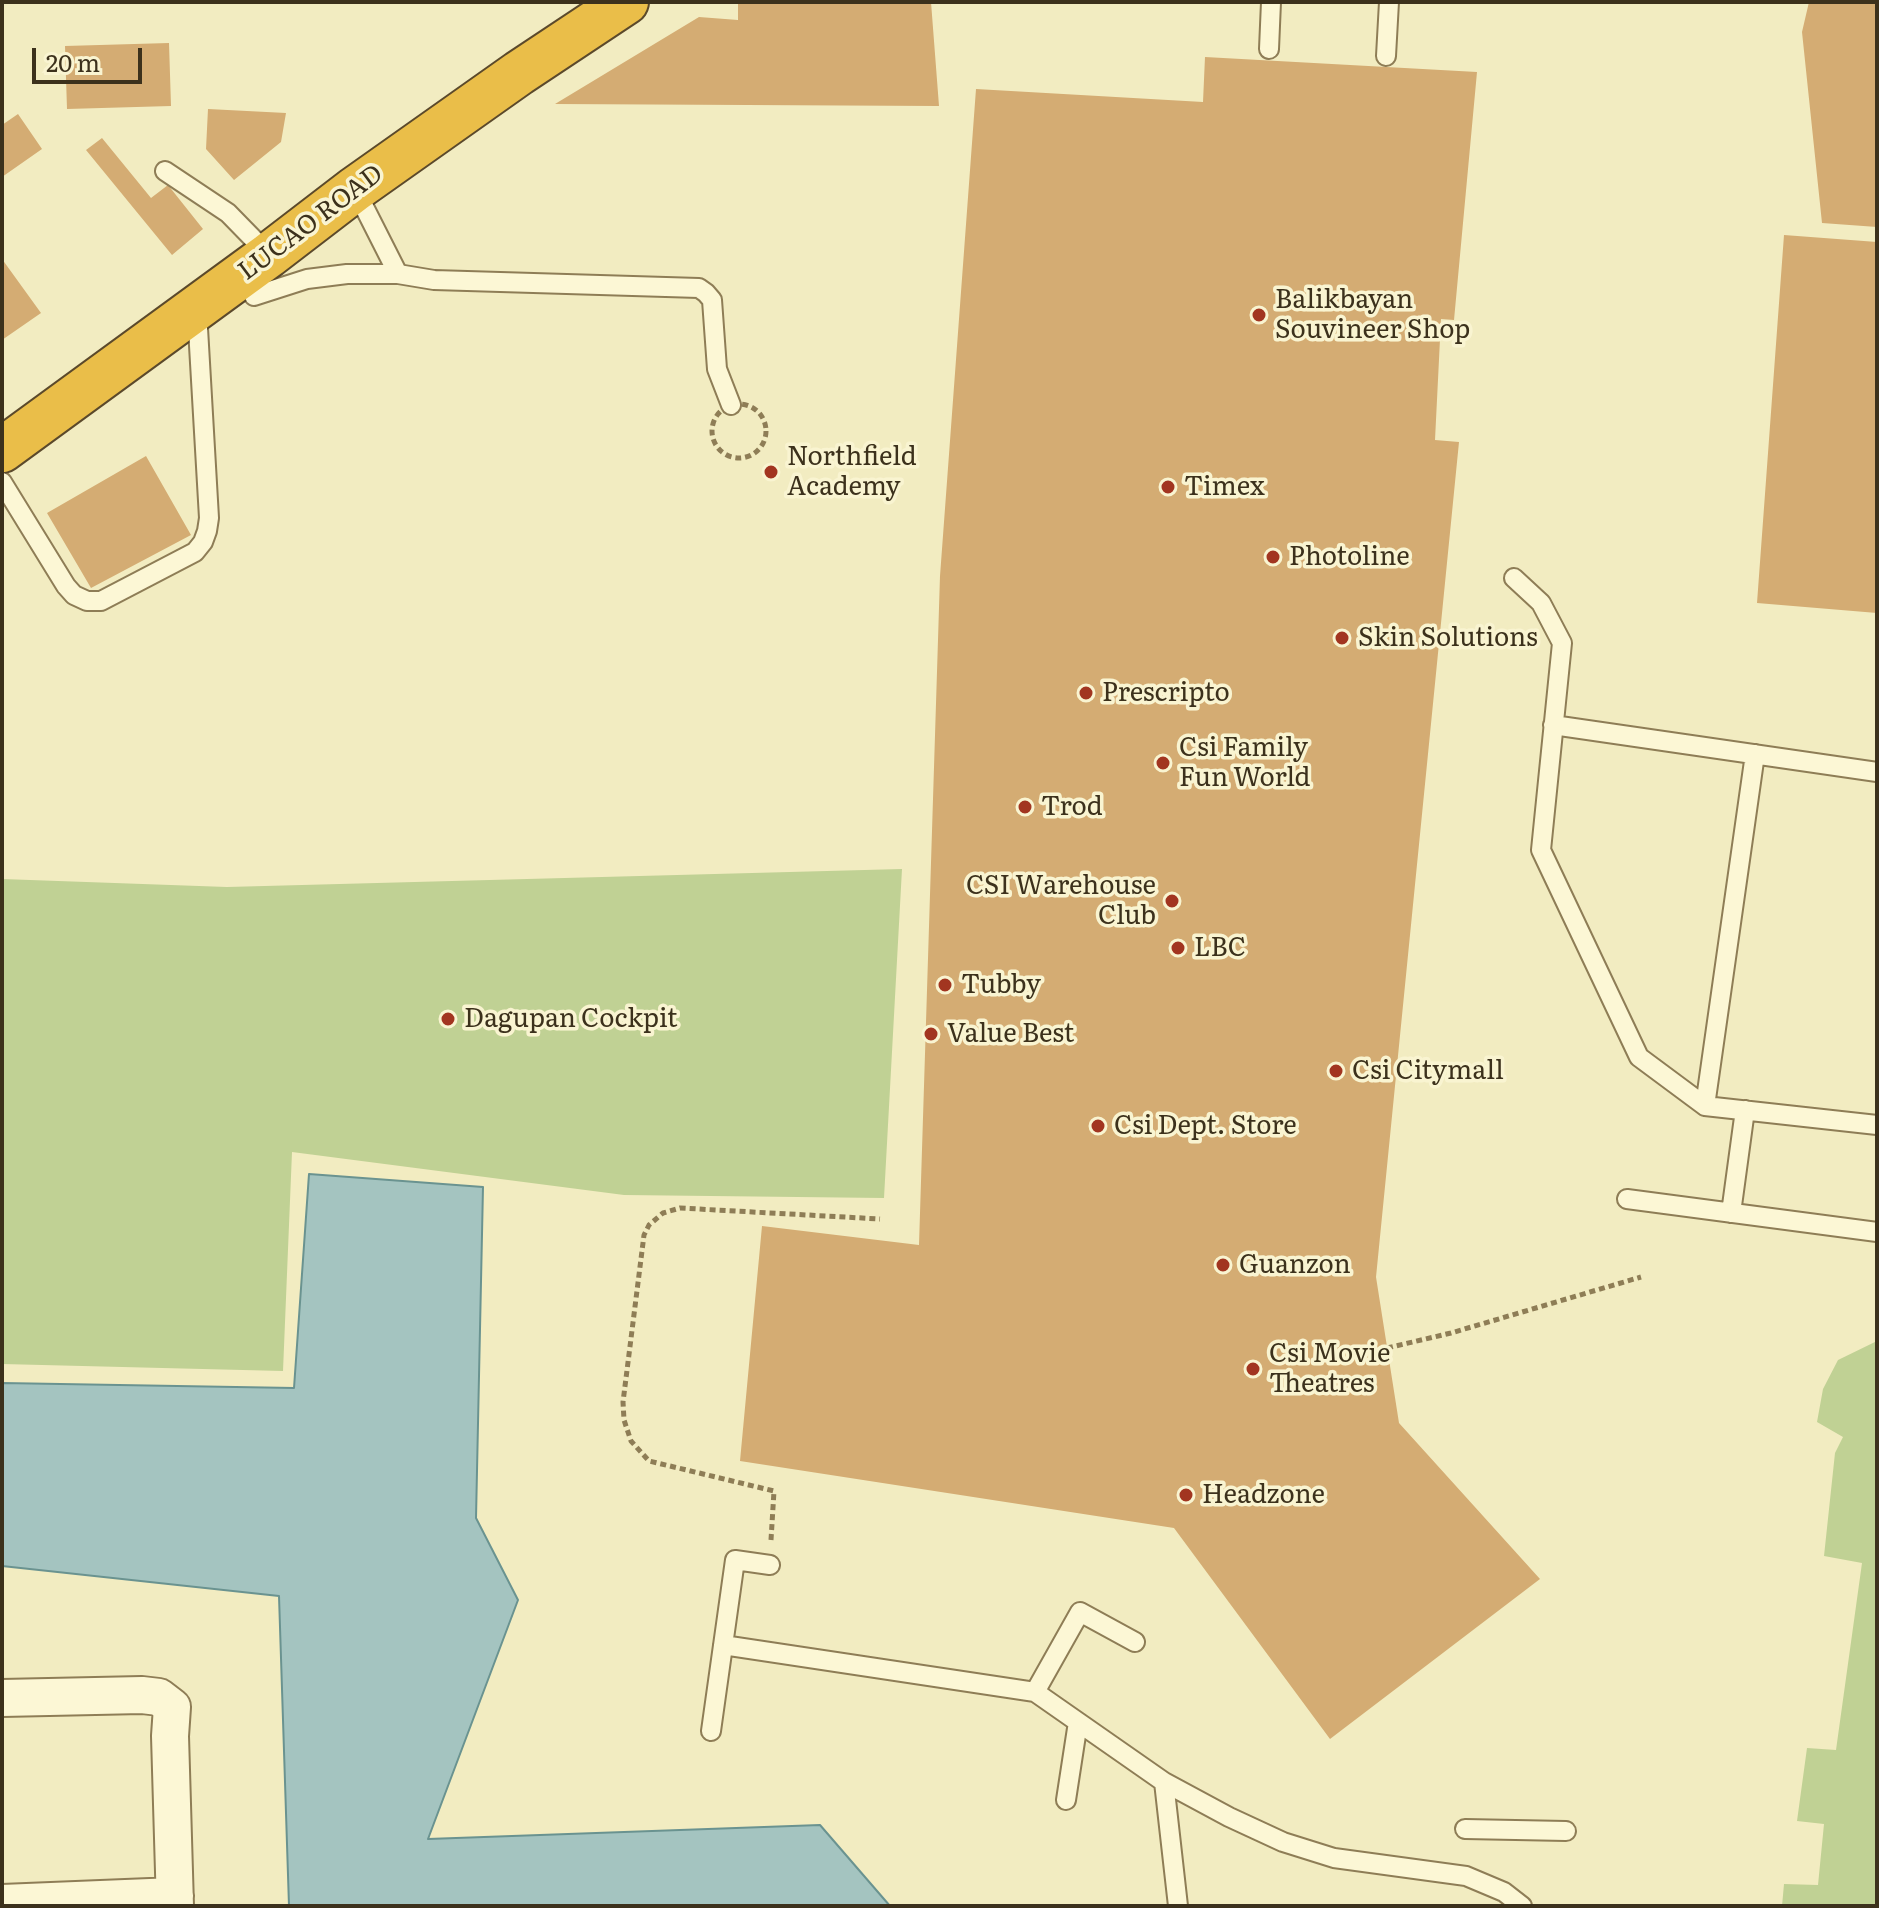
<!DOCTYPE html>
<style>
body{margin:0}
#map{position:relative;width:1879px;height:1908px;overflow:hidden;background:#f2ecc1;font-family:Literata,serif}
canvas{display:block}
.frame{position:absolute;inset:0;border:4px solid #3c311c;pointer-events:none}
.scale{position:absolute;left:32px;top:48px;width:110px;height:36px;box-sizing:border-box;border:4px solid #3c311c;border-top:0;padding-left:10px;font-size:24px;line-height:28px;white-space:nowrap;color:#3c311c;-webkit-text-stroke:6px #f9f4d1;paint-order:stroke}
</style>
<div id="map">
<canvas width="1879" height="1908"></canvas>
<div class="frame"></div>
<div class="scale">20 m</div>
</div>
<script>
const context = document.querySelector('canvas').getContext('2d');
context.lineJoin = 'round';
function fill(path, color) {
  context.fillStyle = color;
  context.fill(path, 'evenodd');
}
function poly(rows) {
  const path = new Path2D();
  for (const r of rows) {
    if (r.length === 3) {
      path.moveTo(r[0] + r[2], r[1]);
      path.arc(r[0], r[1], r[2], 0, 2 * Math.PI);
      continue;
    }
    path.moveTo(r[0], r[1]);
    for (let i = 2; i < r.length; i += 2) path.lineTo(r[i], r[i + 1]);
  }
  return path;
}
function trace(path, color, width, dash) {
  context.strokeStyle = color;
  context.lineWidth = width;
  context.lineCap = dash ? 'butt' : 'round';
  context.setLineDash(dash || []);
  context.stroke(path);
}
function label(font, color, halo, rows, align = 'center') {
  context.font = font + ' Literata,serif';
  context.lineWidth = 7;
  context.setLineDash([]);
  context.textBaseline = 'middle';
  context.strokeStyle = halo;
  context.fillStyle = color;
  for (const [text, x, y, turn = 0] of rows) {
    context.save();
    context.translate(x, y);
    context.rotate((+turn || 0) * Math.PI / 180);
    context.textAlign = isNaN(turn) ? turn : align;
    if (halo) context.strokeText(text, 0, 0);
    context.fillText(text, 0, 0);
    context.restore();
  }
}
const green = poly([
 [902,869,884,1198,624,1195,292,1152,283,1371,2,1364,2,879,227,887],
 [1877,1341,1877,1906,1782,1906,1784,1884,1818,1885,1824,1824,1797,1821,1807,1748,1836,1750,1862,1563,1824,1556,1835,1453,1843,1437,1817,1422,1823,1389,1838,1360]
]);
const water = poly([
 [309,1174,483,1187,476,1518,518,1600,428,1839,820,1825,890,1906,289,1906,279,1596,2,1566,2,1383,294,1388,309,1174]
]);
const building = poly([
 [738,2,931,2,939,106,555,104,699,17,738,20],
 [1809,2,1877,2,1877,227,1822,223,1802,32],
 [169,43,171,106,67,109,65,46],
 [1205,57,1477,72,1454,320,1441,319,1435,440,1459,442,1376,1277,1399,1423,1540,1579,1330,1739,1174,1528,740,1461,762,1226,919,1245,940,576,976,89,1203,102],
 [208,109,286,113,281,142,234,180,206,149],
 [18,114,42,149,2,177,2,125],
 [102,138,151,198,168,185,203,229,172,255,86,150],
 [1784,235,1877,242,1877,613,1757,603],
 [2,259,41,313,2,340],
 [146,456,191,535,91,588,47,513]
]);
const path = poly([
 [739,431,27],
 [1387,1348,1451,1333,1641,1277],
 [771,1540,774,1491,649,1461,631,1441,624,1420,623,1402,644,1235,649,1225,663,1213,680,1208,880,1219]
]);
const lane = poly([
 [1269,49,1271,2],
 [1386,56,1389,2],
 [165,171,228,213,269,255],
 [355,189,398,274],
 [254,296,307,279,347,274,398,274,434,280,699,288,706,293,712,300,717,369,731,405],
 [2,482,66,586,74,595,87,601,101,601,195,552,203,542,207,531,209,518,197,311],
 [1514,578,1541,603,1562,643,1541,850,1639,1057,1705,1106,1877,1125],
 [1553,725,1877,772],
 [1705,1106,1755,754],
 [1627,1199,1877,1232],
 [1731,1213,1745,1110],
 [723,1645,1035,1692,1164,1782,1229,1817,1283,1842,1334,1858,1466,1876,1504,1892,1522,1906],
 [1035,1692,1080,1612,1135,1642],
 [711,1731,735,1560,770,1565],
 [1164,1782,1178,1906],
 [1066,1800,1078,1722],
 [1465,1829,1566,1831]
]);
const street = poly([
 [2,1698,142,1695,159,1697,172,1707,170,1736,175,1906],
 [2,1903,175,1896]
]);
const highway = poly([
 [2,450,269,255,355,189,519,73,626,2]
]);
const markers = [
 [1259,315,8,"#a23520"],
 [771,472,8,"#a23520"],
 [1168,487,8,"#a23520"],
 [1273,557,8,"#a23520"],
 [1342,638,8,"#a23520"],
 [1086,693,8,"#a23520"],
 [1163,763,8,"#a23520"],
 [1025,807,8,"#a23520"],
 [1172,901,8,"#a23520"],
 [1178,948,8,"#a23520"],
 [945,985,8,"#a23520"],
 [448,1019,8,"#a23520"],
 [931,1034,8,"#a23520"],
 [1336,1071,8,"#a23520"],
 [1098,1126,8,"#a23520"],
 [1223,1265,8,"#a23520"],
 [1253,1369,8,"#a23520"],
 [1186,1495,8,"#a23520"]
];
const streetNames = [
 ["LUCAO ROAD",311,223,-37]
];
const poiNames = [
 ["Balikbayan",1275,300],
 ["Souvineer Shop",1275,330],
 ["Northfield",787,457],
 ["Academy",787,487],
 ["Timex",1184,487],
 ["Photoline",1289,557],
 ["Skin Solutions",1358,638],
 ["Prescripto",1102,693],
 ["Csi Family",1179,748],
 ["Fun World",1179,778],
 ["Trod",1041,807],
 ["CSI Warehouse",1156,886,"right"],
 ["Club",1156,916,"right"],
 ["LBC",1194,948],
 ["Tubby",961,985],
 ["Dagupan Cockpit",464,1019],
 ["Value Best",947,1034],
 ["Csi Citymall",1352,1071],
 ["Csi Dept. Store",1114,1126],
 ["Guanzon",1239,1265],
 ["Csi Movie",1269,1354],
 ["Theatres",1269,1384],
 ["Headzone",1202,1495]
];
fill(green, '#c0d194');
fill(water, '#a4c4c0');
trace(water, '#6a9390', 2);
fill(building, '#d4ac73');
trace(lane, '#8e7d56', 22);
trace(street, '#8e7d56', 40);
trace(highway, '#5b492b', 48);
trace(path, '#8e7d56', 5, [6, 4]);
trace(lane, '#fcf7d5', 18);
trace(street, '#fcf7d5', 36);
trace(highway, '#eabe49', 44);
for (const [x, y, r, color] of markers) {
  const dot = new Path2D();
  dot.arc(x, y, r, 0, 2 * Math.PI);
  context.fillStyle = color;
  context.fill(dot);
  trace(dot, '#f9f4d1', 3);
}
label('26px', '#3c311c', '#f9f4d1', streetNames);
label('26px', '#3c311c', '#f9f4d1', poiNames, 'left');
</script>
